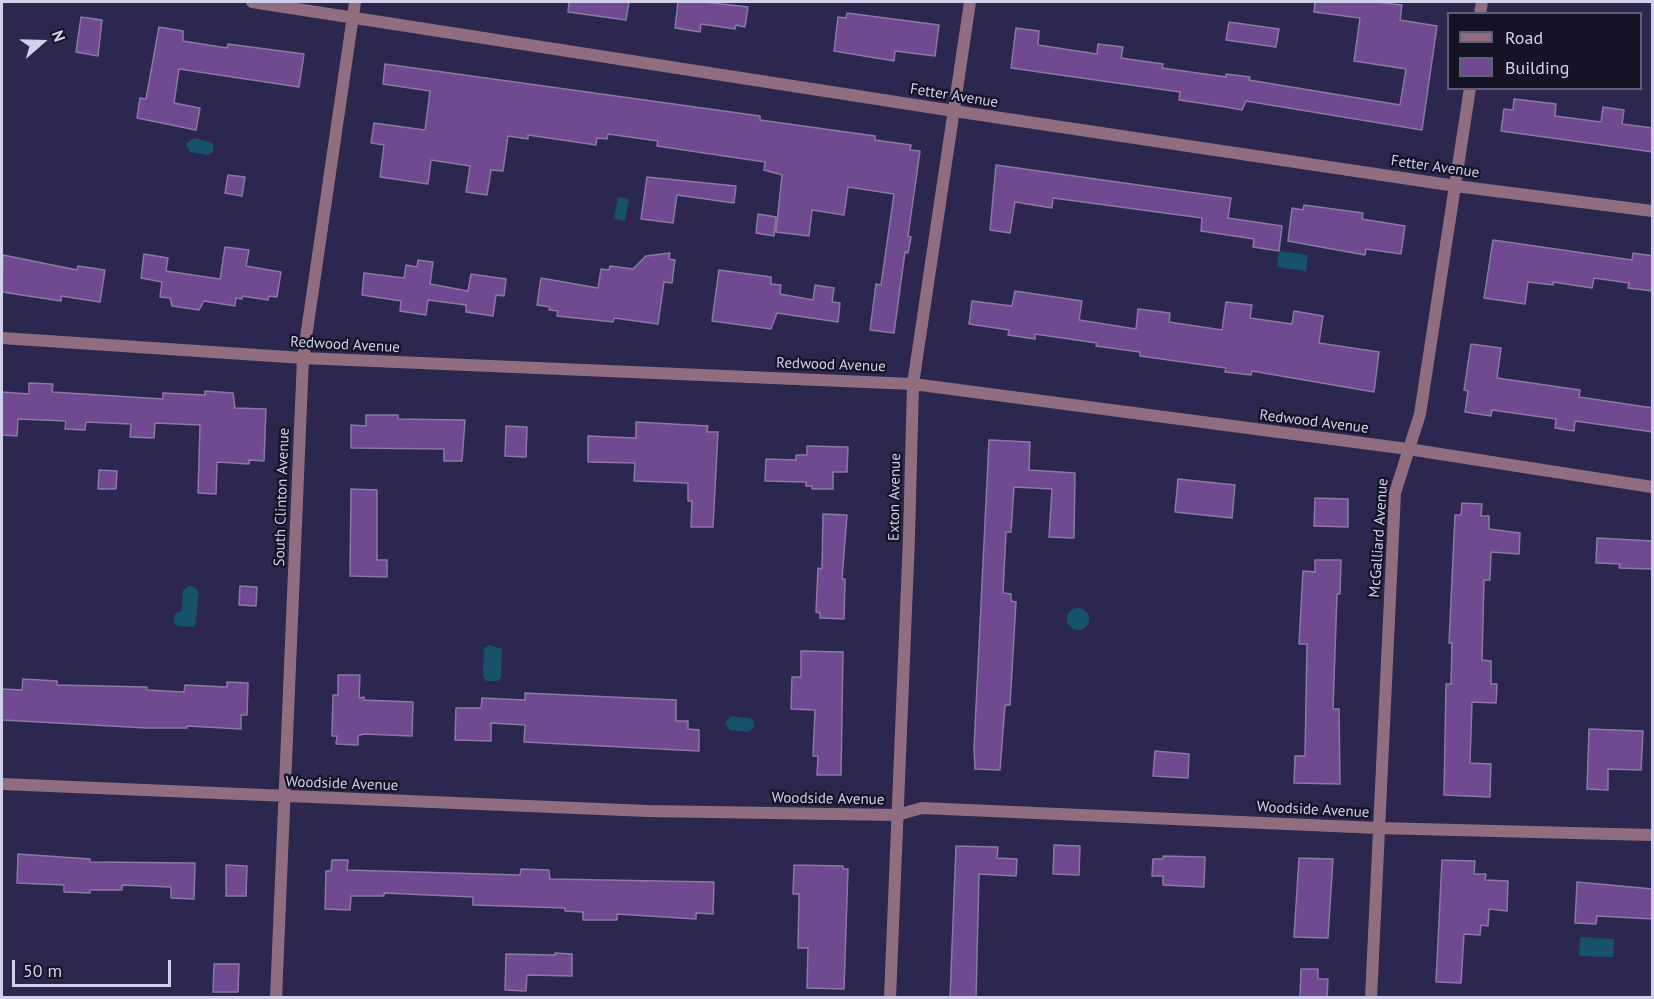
<!DOCTYPE html>
<style>
body{margin:0}
#map{position:relative;width:1654px;height:999px;overflow:hidden;background:#2c274f;font-family:"PT Sans",sans-serif}
canvas{display:block}
.frame{position:absolute;inset:0;border:3px solid #d1d0ea;pointer-events:none}
.legend{position:absolute;left:1447px;top:12px;width:195px;height:78px;box-sizing:border-box;background:#151325;border:2px solid #605f74;margin:0;padding:8px 10px;list-style:none;font-size:18px;color:#d1d0ea}
.legend li{display:flex;align-items:center;gap:12px;height:30px}
.legend b{width:30px;border:2px solid #605f74}
.north{position:absolute;left:12px;top:12px;width:60px;height:60px;-webkit-text-stroke:4px #151325;paint-order:stroke;rotate:70deg;font-size:16px;font-weight:700;line-height:24px;text-align:center;color:#d1d0ea}
.north::after{content:'';display:block;margin:auto;width:21px;height:27px;background:#d1d0ea;clip-path:polygon(50% 0,100% 100%,50% 72%,0 100%)}
.scale{position:absolute;left:12px;top:960px;width:159px;height:27px;box-sizing:border-box;border:3px solid #d1d0ea;border-top:0;padding-left:8px;font-size:18px;line-height:21px;white-space:nowrap;color:#d1d0ea;-webkit-text-stroke:4px #151325;paint-order:stroke}
</style>
<div id="map">
<canvas width="1654" height="999"></canvas>
<div class="frame"></div>
<ul class="legend">
<li><b style="height:8px;background:#916d80"></b>Road</li>
<li><b style="height:16px;background:#6f4a91"></b>Building</li>
</ul>
<div class="north">N</div>
<div class="scale">50 m</div>
</div>
<script>
const context = document.querySelector('canvas').getContext('2d');
context.lineJoin = 'round';
function fill(path, color) {
  context.fillStyle = color;
  context.fill(path, 'evenodd');
}
function poly(rows) {
  const path = new Path2D();
  for (const r of rows) {
    if (r.length === 3) {
      path.moveTo(r[0] + r[2], r[1]);
      path.arc(r[0], r[1], r[2], 0, 2 * Math.PI);
      continue;
    }
    path.moveTo(r[0], r[1]);
    for (let i = 2; i < r.length; i += 2) path.lineTo(r[i], r[i + 1]);
  }
  return path;
}
function trace(path, color, width, dash) {
  context.strokeStyle = color;
  context.lineWidth = width;
  context.lineCap = dash ? 'butt' : 'round';
  context.setLineDash(dash || []);
  context.stroke(path);
}
function label(font, color, halo, rows, align = 'center') {
  context.font = font + ' "PT Sans",sans-serif';
  context.lineWidth = 4.5;
  context.setLineDash([]);
  context.textBaseline = 'middle';
  context.strokeStyle = halo;
  context.fillStyle = color;
  for (const [text, x, y, turn = 0] of rows) {
    context.save();
    context.translate(x, y);
    context.rotate((+turn || 0) * Math.PI / 180);
    context.textAlign = isNaN(turn) ? turn : align;
    if (halo) context.strokeText(text, 0, 0);
    context.fillText(text, 0, 0);
    context.restore();
  }
}
const water = poly([
 [194,138,213,143,213,152,208,155,190,152,186,144],
 [618,197,629,199,625,221,614,219],
 [1279,251,1308,255,1306,271,1277,267],
 [189,586,195,587,199,592,195,627,178,626,174,623,175,614,182,611,183,590],
 [1078,619,11],
 [489,645,502,649,501,677,498,681,486,681,483,676,484,648],
 [731,716,753,719,754,728,748,732,730,730,725,723],
 [1580,937,1614,939,1613,957,1579,956]
]);
const building = poly([
 [569,2,629,2,626,20,568,12,569,2],
 [678,2,705,2,748,7,745,27,736,25,735,29,701,24,700,32,675,28,678,2],
 [1315,2,1375,2,1402,5,1400,20,1437,26,1422,130,1246,101,1242,110,1226,107,1179,100,1180,92,1011,68,1016,28,1039,31,1038,45,1097,54,1098,44,1123,47,1121,58,1163,64,1162,68,1226,77,1226,74,1250,77,1249,80,1400,105,1406,69,1354,61,1360,18,1314,12,1315,2],
 [847,13,939,25,935,56,895,51,894,61,834,51,838,17,846,18,847,13],
 [81,17,102,20,98,56,76,52,81,17],
 [1229,22,1279,29,1276,47,1226,40,1229,22],
 [159,27,183,31,183,41,227,48,228,44,304,54,299,87,179,69,174,103,200,108,196,130,137,118,140,98,146,99,159,27],
 [385,64,760,116,760,120,875,136,875,140,911,145,910,150,920,151,908,236,911,237,908,253,905,252,894,333,870,330,876,284,881,285,894,194,848,187,844,215,812,210,809,236,776,232,782,175,764,170,765,162,657,146,658,141,608,134,607,139,597,138,596,145,528,135,528,139,508,136,503,171,491,170,487,195,466,192,470,166,431,160,428,184,380,177,384,145,371,143,374,123,425,130,430,91,383,84,385,64],
 [1514,99,1556,104,1555,116,1601,122,1603,107,1624,110,1622,124,1653,128,1653,152,1501,131,1504,109,1513,110,1514,99],
 [996,165,1231,198,1228,218,1282,226,1279,251,1253,247,1254,239,1201,231,1202,218,1053,198,1052,208,1015,202,1010,233,990,230,996,165],
 [228,175,245,177,242,196,225,193,228,175],
 [647,177,736,186,734,203,677,195,673,223,641,219,647,177],
 [1304,205,1363,213,1362,219,1405,226,1401,254,1366,249,1365,255,1288,241,1292,208,1303,210,1304,205],
 [758,214,776,217,774,236,756,233,758,214],
 [1493,240,1632,260,1633,253,1653,256,1653,291,1628,288,1629,283,1594,278,1592,288,1553,282,1553,285,1528,282,1525,304,1484,298,1493,240],
 [225,247,249,250,246,266,281,272,277,297,269,296,268,300,242,296,242,299,236,298,235,306,204,301,199,310,172,306,170,298,160,297,162,282,141,278,144,254,168,258,166,271,220,279,225,247],
 [670,253,669,259,675,260,672,283,664,282,658,324,614,318,613,322,557,316,558,311,549,310,550,307,537,305,541,278,598,288,601,269,609,270,610,266,633,269,646,256,670,253],
 [3,255,77,270,78,266,105,270,100,302,61,296,61,301,2,292,3,255],
 [418,260,433,262,430,284,468,291,471,274,506,279,504,296,496,295,493,316,466,312,466,305,428,300,426,315,400,311,401,301,362,295,364,273,404,278,406,265,417,267,418,260],
 [719,270,771,277,771,284,781,285,780,294,813,300,815,285,834,288,832,302,840,303,838,322,777,313,771,329,712,321,719,270],
 [1015,291,1082,301,1079,320,1136,329,1138,309,1170,313,1169,322,1222,330,1226,302,1252,305,1250,318,1292,324,1294,311,1323,316,1319,343,1379,352,1374,392,1252,371,1251,375,1225,372,1226,368,1140,356,1140,352,1096,346,1097,343,1035,334,1035,339,1008,335,1009,330,969,324,972,301,1012,306,1015,291],
 [1471,344,1501,348,1497,378,1580,390,1579,397,1653,408,1653,432,1575,421,1574,431,1555,428,1556,419,1492,410,1491,416,1465,412,1468,391,1464,390,1471,344],
 [29,383,53,384,52,392,163,399,163,393,205,395,205,391,233,393,235,408,266,409,264,461,249,460,249,464,217,462,216,494,198,493,200,425,155,423,154,438,130,437,131,424,86,422,85,430,65,429,66,421,18,419,17,436,2,435,2,392,29,394,29,383],
 [366,415,398,415,398,419,465,420,462,461,444,461,444,449,351,448,351,425,366,426,366,415],
 [636,422,708,426,707,432,718,432,713,527,691,527,692,501,688,501,688,483,634,481,635,463,588,462,588,436,636,438,636,422],
 [506,426,527,427,526,457,505,456,506,426],
 [989,440,1030,442,1029,470,1075,473,1074,538,1049,537,1052,489,1014,487,1011,532,1006,532,1003,593,1011,594,1011,601,1016,602,1010,705,1005,705,1000,770,975,769,974,748,989,440],
 [807,446,848,447,847,472,833,472,833,489,812,489,812,486,806,486,806,482,765,481,766,459,796,460,796,455,807,455,807,446],
 [99,470,117,471,116,489,98,489,99,470],
 [1178,479,1235,485,1232,518,1175,512,1178,479],
 [351,489,377,490,377,560,387,560,387,577,350,576,351,489],
 [1315,498,1348,499,1348,527,1314,526,1315,498],
 [1462,503,1482,504,1481,516,1489,516,1489,529,1520,533,1519,554,1491,552,1490,580,1484,580,1482,660,1491,661,1491,684,1497,684,1496,703,1472,702,1470,763,1491,764,1490,797,1444,795,1446,684,1451,684,1452,643,1449,643,1455,515,1461,515,1462,503],
 [823,514,847,515,842,579,845,579,844,619,820,618,820,613,816,612,818,568,822,569,823,514],
 [1597,538,1653,541,1653,569,1619,568,1620,564,1596,563,1597,538],
 [1315,560,1341,560,1340,594,1337,594,1333,709,1339,709,1340,784,1294,783,1295,756,1305,756,1307,644,1299,644,1303,571,1315,572,1315,560],
 [240,586,257,587,256,606,239,605,240,586],
 [801,651,843,652,841,775,817,775,818,756,813,756,815,710,791,709,792,677,801,677,801,651],
 [338,675,360,675,359,698,364,697,364,700,413,702,412,736,363,734,358,736,358,745,336,744,337,736,332,736,333,695,338,695,338,675],
 [23,679,57,681,57,685,147,687,147,690,184,692,185,685,227,687,227,682,248,683,247,715,241,715,241,729,187,726,187,728,147,728,2,720,2,689,22,690,23,679],
 [525,693,676,700,676,721,688,721,688,729,699,730,699,751,524,742,525,725,491,723,491,741,455,740,456,708,481,708,482,698,525,700,525,693],
 [1589,729,1643,731,1641,770,1608,769,1608,790,1587,789,1589,729],
 [1155,751,1189,754,1188,778,1153,776,1155,751],
 [1054,845,1080,846,1079,875,1053,874,1054,845],
 [956,846,998,847,997,858,1017,859,1016,876,979,874,976,998,950,998,956,846],
 [18,854,90,859,90,862,195,863,194,899,171,898,171,887,122,885,122,890,90,890,90,893,64,892,64,885,17,883,18,854],
 [1163,856,1205,857,1204,887,1163,885,1163,876,1152,876,1153,859,1163,859,1163,856],
 [1299,858,1333,859,1328,938,1294,937,1299,858],
 [332,860,348,860,347,870,520,875,521,869,549,870,550,879,714,882,713,914,696,913,696,919,617,914,617,920,583,920,583,912,565,911,565,908,473,905,473,897,384,893,384,896,351,896,350,910,325,909,326,871,331,871,332,860],
 [1442,860,1475,861,1474,874,1486,874,1485,880,1508,881,1507,911,1489,909,1488,926,1481,925,1480,935,1464,934,1461,983,1436,982,1442,860],
 [226,865,247,866,246,896,226,896,226,865],
 [794,865,843,866,843,869,848,869,844,989,807,988,808,948,798,948,799,894,793,894,794,865],
 [1577,882,1653,889,1653,919,1597,916,1596,924,1575,923,1577,882],
 [555,953,572,954,572,976,527,975,526,991,505,990,506,954,555,955,555,953],
 [214,964,239,964,238,992,213,992,214,964],
 [1301,969,1318,969,1318,979,1328,979,1327,998,1300,998,1301,969]
]);
const street = poly([
 [252,2,954,111,1456,186,1652,211],
 [1480,14,1482,2],
 [2,338,303,358,913,384,1408,449,1652,487],
 [2,784,647,811,897,815,922,808,1378,828,1652,835],
 [276,998,303,358,355,2],
 [890,998,909,537,913,384,970,2],
 [1371,998,1395,493,1420,414,1470,88]
]);
const streetNames = [
 ["Fetter Avenue",954,96,9],
 ["Fetter Avenue",1435,167,8],
 ["Redwood Avenue",345,345,3],
 ["Redwood Avenue",831,365,2],
 ["Redwood Avenue",1314,422,7],
 ["South Clinton Avenue",282,497,-88],
 ["Exton Avenue",895,497,-89],
 ["McGalliard Avenue",1379,538,-86],
 ["Woodside Avenue",342,784,2],
 ["Woodside Avenue",828,799,1],
 ["Woodside Avenue",1313,810,3]
];
fill(water, '#165369');
fill(building, '#6f4a91');
trace(building, '#8d77a4', 1.5);
trace(street, '#916d80', 12);
label('15px', '#d1d0ea', '#151325', streetNames);
</script>
